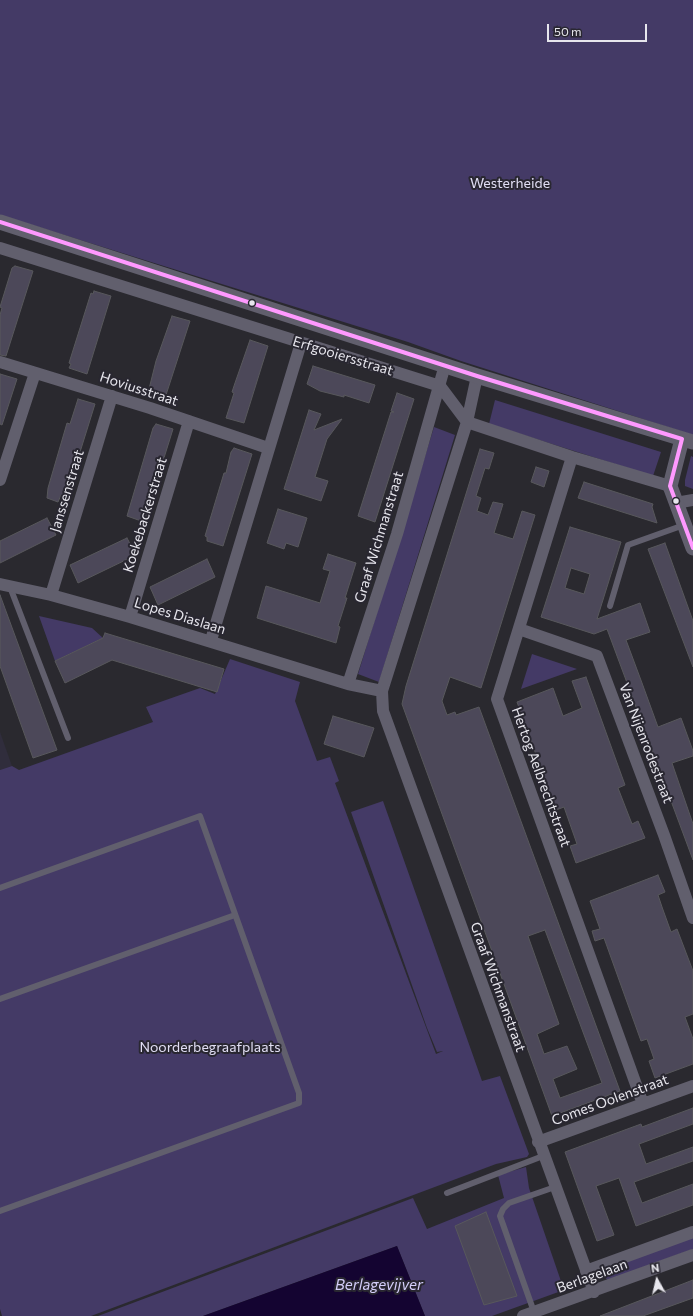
<!DOCTYPE html>
<style>
body{margin:0}
#map{position:relative;width:693px;height:1316px;overflow:hidden;background:#2a292f;font-family:Commissioner,sans-serif}
canvas{display:block}
.north{position:absolute;left:637px;top:1260px;width:40px;height:40px;-webkit-text-stroke:3px #292731;paint-order:stroke;rotate:352deg;font-size:11px;font-weight:700;line-height:16px;text-align:center;color:#e7e6ed}
.north::after{content:'';display:block;margin:auto;width:14px;height:18px;background:#e7e6ed;clip-path:polygon(50% 0,100% 100%,50% 72%,0 100%)}
.scale{position:absolute;left:547px;top:24px;width:100px;height:18px;box-sizing:border-box;border:2px solid #e7e6ed;border-top:0;padding-left:5px;font-size:12px;line-height:14px;white-space:nowrap;color:#e7e6ed;-webkit-text-stroke:3px #292731;paint-order:stroke}
</style>
<div id="map">
<canvas width="693" height="1316"></canvas>
<div class="north">N</div>
<div class="scale">50 m</div>
</div>
<script>
const context = document.querySelector('canvas').getContext('2d');
context.lineJoin = 'round';
function fill(path, color) {
  context.fillStyle = color;
  context.fill(path, 'evenodd');
}
function poly(rows) {
  const path = new Path2D();
  for (const r of rows) {
    path.moveTo(r[0], r[1]);
    for (let i = 2; i < r.length; i += 2) path.lineTo(r[i], r[i + 1]);
  }
  return path;
}
function trace(path, color, width, dash) {
  context.strokeStyle = color;
  context.lineWidth = width;
  context.lineCap = dash ? 'butt' : 'round';
  context.setLineDash(dash || []);
  context.stroke(path);
}
function label(font, color, halo, rows, align = 'center') {
  context.font = font + ' Commissioner,sans-serif';
  context.lineWidth = 4;
  context.setLineDash([]);
  context.textBaseline = 'middle';
  context.strokeStyle = halo;
  context.fillStyle = color;
  for (const [text, x, y, turn = 0] of rows) {
    context.save();
    context.translate(x, y);
    context.rotate((+turn || 0) * Math.PI / 180);
    context.textAlign = isNaN(turn) ? turn : align;
    if (halo) context.strokeText(text, 0, 0);
    context.fillText(text, 0, 0);
    context.restore();
  }
}
const built = poly([
 [0,732,12,766,0,770]
]);
const green = poly([
 [0,0,693,0,693,435,461,361,408,342,0,215],
 [495,400,661,452,653,476,489,424],
 [434,427,455,435,379,682,358,674],
 [691,456,693,457,693,489,685,486,685,480],
 [39,616,92,628,103,638,55,661],
 [532,654,577,669,521,689],
 [230,659,300,682,295,701,317,761,330,757,339,781,335,783,436,1054,443,1051,437,1052,427,1028,351,812,383,801,482,1081,500,1076,529,1154,527,1157,496,1164,91,1316,2,1316,0,1309,0,770,12,766,19,770,153,722,146,707,200,688,215,694],
 [526,1167,529,1188,564,1290,492,1316,425,1316,397,1246,203,1316,98,1316,413,1198,427,1229,504,1198,498,1175],
 [693,1236,693,1249,608,1280,600,1274,603,1270]
]);
const water = poly([
 [397,1246,425,1316,203,1316]
]);
const building = poly([
 [15,266,33,271,6,356,0,355,0,315,2,308,0,307,12,268,15,266],
 [94,291,111,296,87,374,69,368,71,364,69,363,91,293,93,294,94,291],
 [172,316,190,321,165,398,148,393,156,361,172,316],
 [250,340,268,346,244,423,226,418,234,393,232,392,235,383,250,340],
 [313,366,375,385,369,403,344,395,344,397,320,391,307,384,313,366],
 [0,374,17,379,2,425,0,424,0,374],
 [397,393,414,399,375,522,358,516,391,412,394,412,391,411,397,393],
 [78,399,95,404,66,497,61,495,58,502,47,498,48,488,67,423,70,424,78,399],
 [309,410,321,414,314,430,342,419,327,439,315,477,328,481,321,501,284,489,309,410],
 [156,424,173,429,144,522,127,516,153,428,156,424],
 [234,448,252,454,223,546,207,541,207,537,205,536,224,473,226,473,231,452,234,448],
 [480,449,494,453,489,469,485,468,476,496,481,498,477,511,488,515,493,502,503,504,494,533,513,539,522,511,535,515,481,688,450,677,442,701,447,715,455,712,456,715,479,707,620,1091,552,1116,402,704,406,686,480,449],
 [545,930,602,1083,560,1098,553,1079,577,1069,567,1046,544,1054,537,1034,559,1024,528,936,545,930],
 [536,467,549,471,544,487,531,482,536,467],
 [584,482,653,504,652,507,657,523,578,498,584,482],
 [278,509,307,518,298,547,286,543,284,549,267,543,278,509],
 [47,518,56,535,0,563,0,541,47,518],
 [570,527,621,542,597,619,640,603,650,632,626,640,642,683,658,727,681,718,693,751,693,756,672,763,693,824,693,860,607,629,594,634,541,617,570,527],
 [571,568,590,574,584,594,565,588,571,568],
 [127,538,136,555,78,583,70,565,127,538],
 [665,543,693,621,693,667,648,549,665,543],
 [328,554,356,563,345,598,347,598,338,626,340,627,336,643,257,618,266,586,320,603,330,571,323,569,328,554],
 [207,559,215,577,158,605,150,587,207,559],
 [0,595,57,750,33,758,0,666,0,595],
 [105,633,224,669,217,692,112,660,65,683,55,661,103,638,105,633],
 [586,677,625,785,618,788,632,824,638,821,645,838,576,863,570,846,577,844,564,807,556,810,517,702,553,688,563,716,582,708,572,681,586,677],
 [333,716,374,728,364,757,324,744,333,716],
 [658,875,665,892,658,895,662,907,671,932,677,929,693,971,693,1014,685,1017,693,1039,693,1064,655,1078,649,1061,654,1059,647,1039,641,1041,604,938,595,941,592,931,600,929,590,901,658,875],
 [693,1108,693,1124,639,1144,646,1164,693,1147,693,1161,634,1182,642,1203,693,1184,693,1205,636,1226,619,1178,596,1186,614,1235,597,1241,565,1152,641,1124,642,1127,693,1108],
 [486,1212,517,1296,484,1305,455,1226,486,1212],
 [693,1280,693,1298,643,1316,600,1316,693,1280]
]);
const service = poly([
 [10,587,68,738],
 [610,606,628,545,684,525],
 [0,888,200,816,299,1093,299,1103,0,1211],
 [0,999,235,915],
 [447,1193,543,1156],
 [534,1312,500,1216,503,1209,509,1203,555,1187]
]);
const minor = poly([
 [0,248,440,386,467,422,572,457,670,486],
 [0,362,150,408,268,448],
 [477,376,467,422,382,691,383,711,594,1292],
 [572,457,497,699,643,1104],
 [0,480,35,373],
 [676,503,693,500],
 [0,584,51,595,130,617,348,684,382,691],
 [51,595,112,396],
 [130,617,189,421],
 [519,629,597,656,664,835,693,918],
 [211,640,301,343],
 [348,684,397,534,445,365],
 [538,1142,693,1086],
 [586,1271,693,1232],
 [523,1316,693,1255]
]);
const tertiary = poly([
 [0,222,477,376,693,442],
 [682,439,670,486,693,548]
]);
const bus1 = poly([
 [0,222,477,376,682,439,670,486,693,548]
]);
const markers = [
 [252,303,3.5,"#e7e6ed"],
 [676,501,3.5,"#e7e6ed"]
];
const parkNames = [
 ["Westerheide",510,183],
 ["Noorderbegraafplaats",210,1047]
];
const streetNames = [
 ["Erfgooiersstraat",343,356,17],
 ["Hoviusstraat",139,389,18],
 ["Janssenstraat",67,491,-73],
 ["Koekebackerstraat",145,515,-73],
 ["Graaf Wichmanstraat",379,537,-73],
 ["Lopes Diaslaan",180,616,17],
 ["Van Nijenrodestraat",646,743,69],
 ["Hertog Aelbrechtstraat",541,777,70],
 ["Graaf Wichmanstraat",498,987,70],
 ["Comes Oolenstraat",610,1100,-20],
 ["Berlagelaan",592,1276,-20]
];
const waterNames = [
 ["Berlagevijver",379,1285]
];
fill(built, '#302d3c');
fill(green, '#443a66');
fill(water, '#140431');
fill(building, '#4c4859');
trace(building, '#58585c', 1);
trace(service, '#615f6d', 6);
trace(minor, '#615f6d', 12);
trace(tertiary, '#615f6d', 15);
trace(bus1, '#f9f', 4);
for (const [x, y, r, color] of markers) {
  const dot = new Path2D();
  dot.arc(x, y, r, 0, 2 * Math.PI);
  context.fillStyle = color;
  context.fill(dot);
  trace(dot, '#292731', 1.5);
}
label('14px', '#e1def4', '#292731', parkNames);
label('14px', '#e7e6ed', '#292731', streetNames);
label('italic 15px', '#d4cef9', '#292731', waterNames);
</script>
